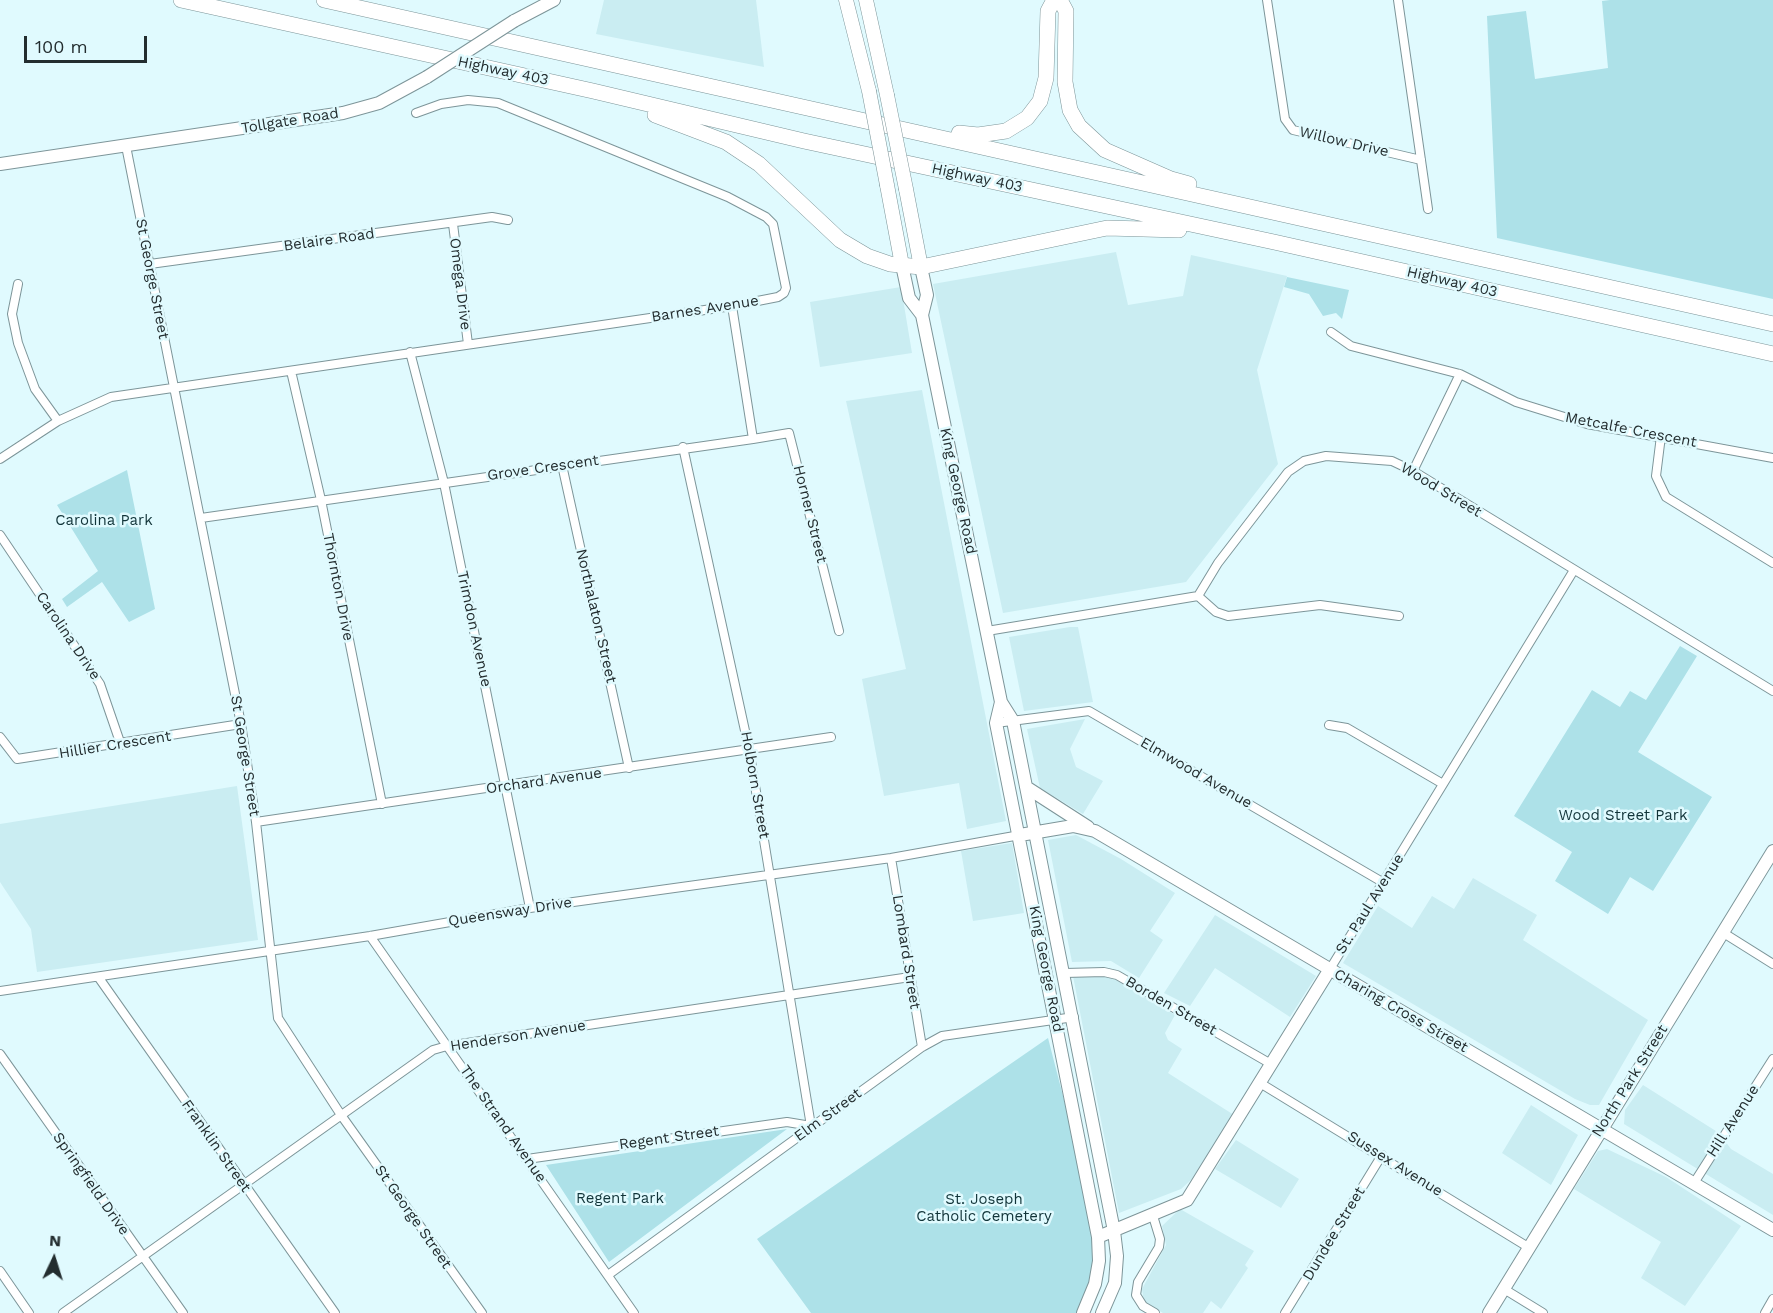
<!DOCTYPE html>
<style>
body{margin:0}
#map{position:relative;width:1773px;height:1313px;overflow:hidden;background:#e0fafe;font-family:"Work Sans",sans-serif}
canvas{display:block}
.north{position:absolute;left:24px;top:1229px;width:60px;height:60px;-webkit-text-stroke:4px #e0fafe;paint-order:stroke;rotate:4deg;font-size:16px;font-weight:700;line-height:24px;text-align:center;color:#232d2f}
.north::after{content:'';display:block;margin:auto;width:21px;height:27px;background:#232d2f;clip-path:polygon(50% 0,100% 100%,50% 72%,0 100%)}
.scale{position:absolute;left:24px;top:36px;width:123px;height:27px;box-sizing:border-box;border:3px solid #232d2f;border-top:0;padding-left:8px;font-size:18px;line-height:21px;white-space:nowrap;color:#232d2f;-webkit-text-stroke:4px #e0fafe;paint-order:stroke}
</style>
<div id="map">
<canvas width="1773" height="1313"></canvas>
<div class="north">N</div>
<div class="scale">100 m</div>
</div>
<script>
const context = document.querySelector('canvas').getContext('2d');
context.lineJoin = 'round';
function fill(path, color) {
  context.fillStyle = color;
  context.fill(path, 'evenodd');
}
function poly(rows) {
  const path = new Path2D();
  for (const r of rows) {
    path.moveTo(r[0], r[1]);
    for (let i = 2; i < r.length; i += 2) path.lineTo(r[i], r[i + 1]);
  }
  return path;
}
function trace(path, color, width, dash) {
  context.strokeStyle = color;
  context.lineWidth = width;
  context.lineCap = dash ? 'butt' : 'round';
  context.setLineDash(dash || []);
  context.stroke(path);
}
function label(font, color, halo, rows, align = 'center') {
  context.font = font + ' "Work Sans",sans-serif';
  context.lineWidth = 5;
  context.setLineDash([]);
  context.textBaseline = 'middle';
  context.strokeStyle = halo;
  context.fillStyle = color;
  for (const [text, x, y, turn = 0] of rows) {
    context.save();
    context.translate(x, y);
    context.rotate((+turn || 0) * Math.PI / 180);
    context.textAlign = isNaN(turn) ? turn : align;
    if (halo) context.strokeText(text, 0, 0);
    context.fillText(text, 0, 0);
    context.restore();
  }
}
const built = poly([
 [604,0,756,0,764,67,596,34],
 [1116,252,1128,305,1183,296,1191,255,1287,276,1257,370,1278,464,1186,582,1003,613,933,284],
 [901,287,912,353,820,367,810,302],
 [922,390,1006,821,967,829,959,783,884,796,862,679,906,669,846,401],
 [1070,627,1078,627,1093,702,1024,711,1009,637],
 [1085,719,1070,749,1076,767,1103,781,1083,814,1040,788,1027,729],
 [237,786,258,940,37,972,31,929,0,882,0,824],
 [1076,835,1121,859,1175,893,1150,931,1163,940,1139,978,1111,961,1072,962,1048,840],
 [1012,843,1024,913,973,921,961,851],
 [1473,878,1537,915,1523,940,1648,1020,1599,1105,1590,1105,1575,1099,1343,963,1378,906,1412,928,1432,896,1454,909],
 [1215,915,1316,976,1290,1017,1215,968,1190,1006,1164,993],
 [1106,974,1175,1015,1165,1033,1168,1040,1182,1049,1168,1073,1234,1115,1191,1180,1181,1189,1119,1213,1073,976],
 [1643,1085,1719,1133,1731,1149,1773,1174,1773,1215,1624,1124,1625,1110],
 [1531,1105,1578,1135,1551,1185,1502,1153],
 [1236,1140,1299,1179,1281,1208,1215,1169],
 [1607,1149,1666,1177,1741,1226,1685,1306,1641,1278,1661,1242,1574,1189,1598,1151],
 [1180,1209,1254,1251,1245,1265,1248,1268,1221,1309,1211,1301,1203,1313,1163,1313,1144,1302,1142,1289,1166,1245,1162,1226]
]);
const green = poly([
 [1610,0,1773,0,1773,299,1497,238,1487,16,1526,11,1535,79,1608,68,1602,1],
 [1287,277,1349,290,1342,319,1336,313,1323,316,1309,294,1284,287],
 [127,470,155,609,129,622,102,582,67,607,62,599,98,571,57,505],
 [1680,646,1697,656,1638,752,1712,797,1653,891,1630,877,1608,914,1555,881,1572,852,1514,816,1592,690,1620,707,1630,691,1646,700],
 [1048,1038,1092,1208,1095,1279,1083,1313,811,1313,757,1239],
 [787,1129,609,1262,546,1165]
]);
const street = poly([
 [1267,0,1285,119,1293,130,1421,160],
 [1398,0,1428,209],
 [126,146,241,724,256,822,278,1018,341,1115,482,1313],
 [453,224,468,344],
 [150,264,492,217,508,220],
 [18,284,12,314,18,343,35,389,58,421],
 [1331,332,1351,346,1460,374,1516,402,1587,424,1773,458],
 [410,352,444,483,530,908],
 [291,371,321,500,382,804],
 [1661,436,1656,476,1666,497,1773,563],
 [753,439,789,433,839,631],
 [0,459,58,421,111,397,732,306,778,297,784,293,786,288,773,224,766,217,728,197,498,103,468,100,441,104,416,113],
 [562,465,629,768],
 [1413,471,1460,374],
 [201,518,753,439,732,306],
 [0,535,100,684,121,745],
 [1198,596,1216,612,1228,616,1320,605,1399,616],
 [987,631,1198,596,1218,563,1288,472,1304,461,1326,456,1392,461,1413,471,1773,691],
 [996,723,1089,711,1384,883],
 [1329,725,1347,728,1443,784],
 [0,737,17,759,241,724],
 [256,822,831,737],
 [891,858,922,1047],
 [1722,932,1773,964],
 [370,936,634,1313],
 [1330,969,1574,570],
 [1065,973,1104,972,1117,975,1271,1064],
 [99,978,335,1313],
 [0,991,370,936,530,908,891,858,1020,835],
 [0,1054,183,1313],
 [1260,1083,1528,1247],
 [527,1159,787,1122,811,1126,749,749,683,447],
 [1694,1183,1773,1059],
 [1153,1216,1160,1239,1159,1247,1138,1282,1136,1295,1143,1306,1155,1313],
 [0,1271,29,1313],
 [608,1275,922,1047,942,1036,1074,1017],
 [1504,1289,1543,1313],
 [63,1313,433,1050,447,1046,910,977],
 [1285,1313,1382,1155],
 [1765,1313,1773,1299]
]);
const secondary = poly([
 [514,21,554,0],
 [0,164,343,113,379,103,427,77],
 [902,265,909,298,922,315],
 [921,267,927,295,922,315,1001,702,996,723,1098,1237,1099,1261,1095,1284,1083,1313],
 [1001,702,1013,721,1114,1231,1117,1256,1115,1283,1102,1313],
 [1026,787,1088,827],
 [1020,835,1073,826,1095,831,1773,1230],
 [1098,1237,1187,1200,1330,969],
 [1489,1313,1773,851]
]);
const primary = poly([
 [846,0,869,91],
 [866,0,887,95],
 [887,185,902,265],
 [906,189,921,267]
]);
const highway = poly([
 [181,0,593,91,804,141,1274,242,1773,354],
 [324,0,1773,324],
 [1060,0,1066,11,1065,82,1070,110,1079,126,1105,150,1171,179,1189,184],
 [655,115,726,142,759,164,840,240,867,256,890,264,921,267,1107,228,1179,230],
 [959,133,978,135,1006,131,1027,118,1040,101,1046,78,1048,11,1054,0]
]);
const secondaryBridge = poly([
 [427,77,514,21]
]);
const primaryBridge = poly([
 [869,91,887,185],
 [887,95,906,189]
]);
const streetNames = [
 ["Highway 403",503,71,12],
 ["Tollgate Road",290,121,-9],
 ["Willow Drive",1344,142,13],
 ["Highway 403",977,178,12],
 ["Belaire Road",329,240,-8],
 ["St George Street",152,279,79],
 ["Highway 403",1452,282,13],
 ["Omega Drive",460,284,83],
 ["Barnes Avenue",705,309,-9],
 ["Metcalfe Crescent",1631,430,11],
 ["Grove Crescent",543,468,-8],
 ["Wood Street",1441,490,31],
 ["King George Road",958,491,78],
 ["Horner Street",810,514,76],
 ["Thornton Drive",338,587,79],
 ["Northalaton Street",596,616,77],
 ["Trimdon Avenue",474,629,78],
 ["Carolina Drive",68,636,56],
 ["Hillier Crescent",115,745,-9],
 ["St George Street",245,756,81],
 ["Elmwood Avenue",1196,773,30],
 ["Orchard Avenue",544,781,-8],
 ["Holborn Street",755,785,80],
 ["St. Paul Avenue",1370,904,-58],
 ["Queensway Drive",510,912,-9],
 ["Lombard Street",906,952,81],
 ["King George Road",1046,969,79],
 ["Borden Street",1171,1006,30],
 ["Charing Cross Street",1401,1011,30],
 ["Henderson Avenue",518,1036,-9],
 ["North Park Street",1630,1081,-58],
 ["Elm Street",828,1115,-36],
 ["Hill Avenue",1733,1121,-57],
 ["The Strand Avenue",503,1124,55],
 ["Regent Street",669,1138,-8],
 ["Franklin Street",216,1146,55],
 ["Sussex Avenue",1395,1164,32],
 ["Springfield Drive",91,1184,55],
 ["St George Street",413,1217,55],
 ["Dundee Street",1334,1234,-59]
];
const parkNames = [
 ["Carolina Park",104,521],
 ["Wood Street Park",1623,816],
 ["Regent Park",620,1199],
 ["St. Joseph",984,1200],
 ["Catholic Cemetery",984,1217]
];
fill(built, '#caedf2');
fill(green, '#ade1e8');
trace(street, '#7d9599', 10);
trace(secondary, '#7d9599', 14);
trace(primary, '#7d9599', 15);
trace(highway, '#7d9599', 16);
trace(street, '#fff', 8);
trace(secondary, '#fff', 12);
trace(primary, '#fff', 14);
trace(highway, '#fff', 15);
trace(secondaryBridge, '#7d9599', 14, []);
trace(primaryBridge, '#7d9599', 15, []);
trace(secondaryBridge, '#fff', 12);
trace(primaryBridge, '#fff', 14);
label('15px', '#232d2f', '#e0fafe', streetNames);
label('15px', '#113439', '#e0fafe', parkNames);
</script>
